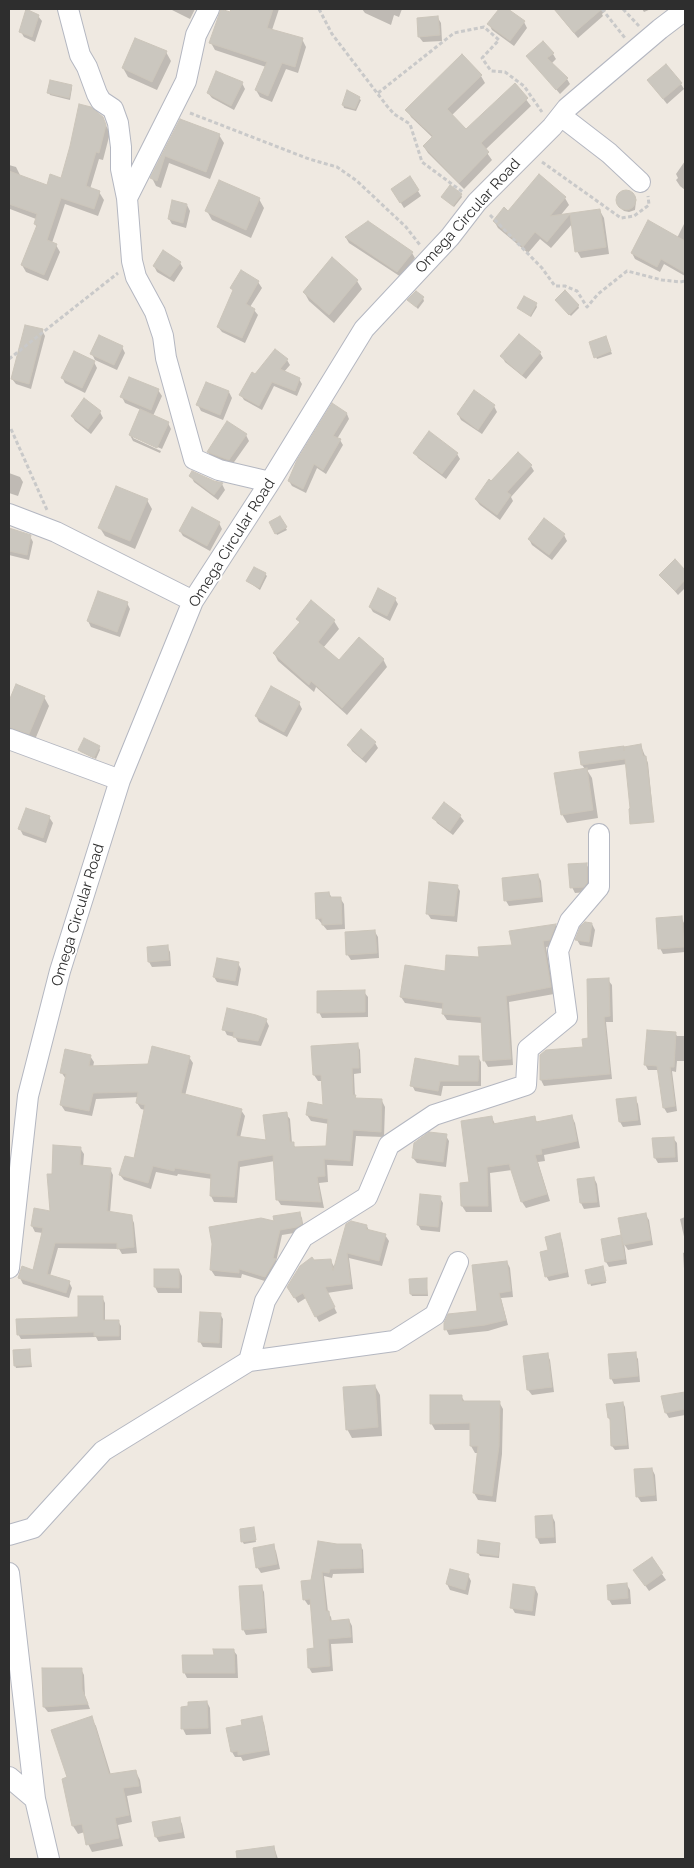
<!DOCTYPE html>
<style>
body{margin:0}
#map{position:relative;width:694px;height:1868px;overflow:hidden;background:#efe9e1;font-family:Raleway,sans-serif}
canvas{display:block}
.frame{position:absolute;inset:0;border:10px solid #2e2e2e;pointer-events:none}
</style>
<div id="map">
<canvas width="694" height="1868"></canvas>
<div class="frame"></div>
</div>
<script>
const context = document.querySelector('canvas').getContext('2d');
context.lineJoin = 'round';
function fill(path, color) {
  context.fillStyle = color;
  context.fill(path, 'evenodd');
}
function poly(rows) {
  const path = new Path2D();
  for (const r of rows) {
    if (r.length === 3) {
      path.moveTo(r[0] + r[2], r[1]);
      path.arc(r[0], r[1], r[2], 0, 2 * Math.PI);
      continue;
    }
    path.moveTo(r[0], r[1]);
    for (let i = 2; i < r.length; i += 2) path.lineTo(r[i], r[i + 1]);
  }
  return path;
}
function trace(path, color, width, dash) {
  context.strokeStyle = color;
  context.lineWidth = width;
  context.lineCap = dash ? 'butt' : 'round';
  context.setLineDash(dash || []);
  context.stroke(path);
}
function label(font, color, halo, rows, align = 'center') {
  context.font = font + ' Raleway,sans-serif';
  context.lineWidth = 4;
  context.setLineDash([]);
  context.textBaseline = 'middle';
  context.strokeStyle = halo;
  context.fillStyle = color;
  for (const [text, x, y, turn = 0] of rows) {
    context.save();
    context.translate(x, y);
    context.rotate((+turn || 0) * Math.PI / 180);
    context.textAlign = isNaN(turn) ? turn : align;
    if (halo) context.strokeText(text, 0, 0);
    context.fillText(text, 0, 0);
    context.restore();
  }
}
const shadow = poly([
 [170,9,195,9,190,19],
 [232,9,279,9,272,30,302,39,306,47,298,73,286,69,272,102,260,97,256,90,266,67,215,50,211,43,230,14],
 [362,9,402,9,399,17,394,15,391,25,365,13],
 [500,9,506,9,524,22,527,28,514,46,492,30,489,24],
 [557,9,607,9,602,14,603,16,578,38,559,15,556,10],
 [642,9,651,9,644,12],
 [38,16,42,21,35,42,24,37,21,32],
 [438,18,441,23,442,41,423,42,419,37],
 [166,52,171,61,157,90,128,77,123,68],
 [553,54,556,59,551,64,567,79,570,84,560,94,528,56],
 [481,76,485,83,451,116,466,131,515,85,531,106,485,150,492,160,464,189,428,153,424,147,433,138,411,117,407,110],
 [648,80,681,84,684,89,667,104],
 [242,83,245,89,234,110,212,98,208,93],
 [71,86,72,88,70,100,50,95,49,93],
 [348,91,361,100,356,111,344,108,343,105],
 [102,118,110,133,103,160,99,159,90,189,99,192,104,200,98,216,65,204,52,243,56,245,60,252,48,281,26,272,22,265,37,228,35,224,36,219,10,209,9,207,9,165,16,167,20,175,19,176,47,187,62,180],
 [181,121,219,135,224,143,210,179,169,163,161,188,156,186,152,178],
 [685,161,685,190,680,186,676,180,678,178,676,174],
 [410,178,421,196,404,208,396,195],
 [626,191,631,193,636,201,635,210,629,212,624,211,617,204,619,195],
 [461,195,462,197,454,207,443,197],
 [565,198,569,205,560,216,600,211,604,218,609,254,581,258,577,251,573,223,551,248,540,239,528,253,498,228,494,221,509,213],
 [259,199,264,208,251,238,212,220,207,211],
 [187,205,190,211,186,228,172,224,169,219],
 [685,222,685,276,664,264,660,272,635,259,632,253,677,238],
 [346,238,412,253,415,258,401,277,349,243],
 [180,263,183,268,174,282,157,272,154,266],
 [242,272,258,282,262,288,250,307,254,310,258,315,245,343,222,332,218,327,234,292,232,288],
 [357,281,362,289,334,323,309,301,304,292],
 [423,298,424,301,418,309,409,300],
 [556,300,578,305,579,308,571,316],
 [536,304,537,307,531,317,519,308],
 [42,330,45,336,31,389,16,384,12,379],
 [607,340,612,354,597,359,596,357],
 [122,347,125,353,117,370,95,360,92,354],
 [540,353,543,358,526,379,505,362,502,356],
 [287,360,290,365,284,372,299,379,302,384,297,396,274,386,262,410,244,400,241,395,256,375],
 [94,362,97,368,85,393,65,383,62,377],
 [206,383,229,392,232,398,223,420,201,411,198,405],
 [158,390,162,396,153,416,168,423,171,429,162,449,133,436,133,438,161,451,160,453,133,441,130,435,141,410,125,403,122,397],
 [474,392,494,406,497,412,482,434,461,420,458,414],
 [333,405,347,414,349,419,337,439,340,440,343,445,326,474,317,468,306,493,292,486,289,481],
 [100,412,103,418,91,434,75,421,72,416],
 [246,435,249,441,232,465,211,457,208,452],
 [415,453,457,454,460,459,446,479,418,458],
 [531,466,534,471,511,497,513,501,500,520,480,505,476,500,491,482],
 [9,473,20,477,23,482,18,496,9,493],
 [191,476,222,484,225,490,218,500,194,482],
 [147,500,152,509,135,549,105,536,100,528],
 [279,517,287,530,277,535,270,523],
 [219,523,222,529,210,551,183,536,180,531],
 [9,530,30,536,33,542,29,560,9,555],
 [564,535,567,541,552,560,532,545,529,539],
 [675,561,685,571,685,588,678,595,661,575],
 [265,574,267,576,260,590,247,581],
 [395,599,398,604,390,621,373,612,370,607],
 [312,602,334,621,339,629,323,648,339,662,383,659,387,667,347,715,316,687,314,692,278,661,274,653,300,623,298,619],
 [127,603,130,609,120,637,91,627,88,621],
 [17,685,44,697,49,706,34,742,9,737,9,704],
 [299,703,302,709,287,737,259,722,256,716],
 [375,743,378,748,366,763,352,751,349,745],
 [641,746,648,763,652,803,634,805,627,764,587,770,592,778,598,818,567,823,562,814,585,769,582,765,581,753],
 [99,747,100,750,96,759,81,752,79,750],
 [460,816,464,821,453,835,437,823,434,818],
 [49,817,53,823,46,843,23,835,20,829],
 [685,821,685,853,684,851],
 [586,864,590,870,590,889,587,892,575,893,572,887],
 [538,875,541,881,543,902,509,906,506,901],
 [457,886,460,891,457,922,431,919,427,913],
 [329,893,332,898,340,898,344,904,345,929,327,930,317,918],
 [681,917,684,923,685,952,663,954,660,948],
 [592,924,595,930,592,947,580,945,577,940],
 [556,925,559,931,553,946,546,947,554,994,509,1002,513,1065,488,1067,484,1060,482,1023,447,1020,443,1014,444,1009,405,1003,401,997,446,972,513,946],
 [375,932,378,937,379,958,351,960,347,954],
 [167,946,170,952,171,966,152,967,149,962],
 [238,963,241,969,238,986,217,982,214,977],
 [608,980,612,985,613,1022,606,1022,612,1079,544,1086,541,1080,541,1055,584,1048,589,1039],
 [364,992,368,997,368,1017,322,1018,319,1012],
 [266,1020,269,1026,261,1046,238,1042,235,1037,227,1035,224,1029],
 [675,1033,677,1036,685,1036,685,1061,677,1061,676,1072,672,1071,677,1111,667,1113,664,1108,659,1070,648,1070,645,1064],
 [357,1044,360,1050,361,1073,354,1074,355,1097,357,1099,382,1101,385,1107,384,1137,356,1136,353,1166,327,1165,328,1182,319,1183,324,1208,281,1205,277,1199,275,1161,240,1167,237,1203,214,1202,211,1196,212,1179,178,1174,177,1176,156,1172,151,1189,124,1180,120,1175,135,1160,145,1110,141,1109,137,1103,139,1097,96,1099,92,1116,65,1111,61,1105,66,1079,61,1072,90,1056,94,1062,93,1067,149,1065,189,1057,193,1063,185,1096,241,1110,245,1116,240,1138,267,1141,286,1114,290,1119,292,1143,296,1148,328,1147,329,1124,311,1121,307,1115,324,1106,323,1081,318,1081,314,1075],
 [478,1057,481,1062,481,1086,443,1086,441,1096,415,1091,412,1085,460,1067],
 [635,1098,638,1104,641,1125,623,1127,620,1122],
 [572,1117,575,1123,580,1148,544,1155,545,1161,538,1162,550,1201,526,1208,522,1202,512,1170,490,1173,492,1212,466,1212,462,1206,492,1118,495,1124,534,1118,538,1123],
 [446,1136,449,1141,446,1167,417,1163,413,1158],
 [673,1138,677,1143,678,1162,658,1163,655,1158],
 [80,1148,84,1154,83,1167,110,1169,113,1175,110,1213,131,1216,134,1223,137,1253,122,1254,119,1249,58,1248,50,1276,69,1282,72,1288,69,1298,23,1284,20,1278,34,1271,43,1233,35,1232,32,1226,51,1213,53,1175],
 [594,1178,597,1184,600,1207,584,1209,581,1203,579,1180],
 [440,1198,443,1203,440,1232,421,1230,418,1225],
 [299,1213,302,1218,304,1230,300,1232,282,1235,276,1262,278,1266,268,1282,242,1274,241,1278,215,1276,211,1270,275,1222],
 [645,1214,649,1220,653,1245,628,1250,624,1244],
 [685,1217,685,1241,680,1219],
 [367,1226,369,1231,385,1235,389,1241,382,1266,349,1258,353,1289,327,1293,337,1313,319,1322,306,1298,298,1303,292,1293,313,1262,330,1260,335,1268],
 [559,1235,562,1240,569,1277,549,1281,546,1276,550,1251],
 [620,1237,624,1243,627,1264,609,1267,606,1262,602,1240],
 [685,1252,685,1285,683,1253],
 [507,1262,510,1268,513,1297,501,1298,508,1325,488,1331,449,1335,446,1329,478,1312],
 [155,1270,179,1270,182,1276,182,1293,158,1293,155,1287],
 [604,1270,606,1283,591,1286,587,1271],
 [426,1280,428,1296,412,1296,411,1294],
 [102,1297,105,1303,105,1321,118,1321,121,1326,121,1340,98,1341,96,1337,21,1339,18,1334,79,1319],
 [220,1314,223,1319,222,1348,203,1347,200,1342],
 [29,1351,32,1367,16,1368,15,1365],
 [547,1354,550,1360,554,1392,532,1395,528,1390],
 [635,1354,638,1359,640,1382,614,1384,611,1378],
 [375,1386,380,1395,382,1436,352,1438,347,1429],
 [685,1394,685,1415,669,1418,666,1413,663,1397],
 [461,1396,465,1402,499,1402,503,1409,502,1454,496,1502,478,1500,474,1493,479,1453,475,1453,471,1446,471,1430,435,1430,431,1423],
 [623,1403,625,1407,629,1449,615,1450,612,1446,611,1422,609,1418],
 [652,1469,655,1475,657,1501,641,1502,637,1496],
 [552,1516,555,1522,556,1543,540,1544,537,1538,536,1517],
 [253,1528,256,1542,244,1544,242,1541],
 [499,1544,500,1546,499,1558,480,1556,478,1553],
 [336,1545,360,1545,363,1550,364,1573,333,1574,332,1578,324,1576,328,1612,331,1617,332,1622,349,1620,352,1626,353,1643,331,1644,333,1671,312,1673,309,1668,316,1649,312,1604,308,1605,304,1599,312,1581],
 [273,1546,276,1551,280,1569,261,1573,257,1567],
 [651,1558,666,1580,649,1591,638,1575],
 [468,1575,471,1581,468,1595,450,1590,447,1584],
 [627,1585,630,1590,631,1604,612,1605,609,1600],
 [261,1586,264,1592,267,1633,246,1635,243,1629],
 [535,1588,538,1594,535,1616,515,1613,512,1608],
 [233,1650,237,1655,238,1678,187,1678,184,1672,215,1656],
 [81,1669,84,1675,85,1696,90,1709,48,1712,44,1707,43,1670],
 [207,1702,210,1708,211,1734,186,1735,183,1729,182,1708],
 [91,1718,96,1726,111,1775,136,1772,140,1780,142,1793,127,1796,132,1822,118,1825,123,1846,92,1852,88,1844,85,1832,78,1834,73,1826,63,1779,69,1778],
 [261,1718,264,1723,270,1755,243,1761,241,1757,235,1757,232,1752,243,1726],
 [179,1818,182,1824,185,1838,159,1842,156,1837],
 [274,1847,278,1859,255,1859,254,1850]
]);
const building = poly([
 [26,9,39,15,32,37,19,32,26,9],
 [221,9,230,12,231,9,273,9,267,28,303,38,295,67,282,63,268,96,255,90,267,62,209,43,221,9],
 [499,9,508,9,525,21,510,41,487,24,499,9],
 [554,9,602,9,574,33,554,9],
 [438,16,440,35,418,37,417,18,438,16],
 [135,38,167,51,152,82,122,68,135,38],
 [543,41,554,53,547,58,568,78,556,90,526,56,543,41],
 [462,54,482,75,447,109,466,129,515,83,528,98,481,143,489,152,459,183,423,146,433,136,405,110,462,54],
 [666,64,682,83,663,99,647,80,666,64],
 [216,71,243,82,231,106,207,93,216,71],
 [50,80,72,85,69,98,47,93,50,80],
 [347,90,360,97,355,109,342,105,347,90],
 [79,104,91,107,103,117,106,125,99,153,96,152,86,186,100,191,94,209,61,198,47,240,57,244,44,275,21,265,37,225,34,224,37,214,9,204,9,171,47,185,50,174,61,178,70,146,79,104],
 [180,119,220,134,206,172,165,156,157,181,150,178,180,119],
 [539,174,566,197,550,216,600,209,606,247,575,252,570,214,547,242,535,232,523,247,493,221,504,207,508,211,539,174],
 [410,176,419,190,400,203,391,189,410,176],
 [219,180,260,198,246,230,205,211,219,180],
 [450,185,462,194,453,206,441,197,450,185],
 [626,200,10],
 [172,200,187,204,183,223,168,219,172,200],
 [648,220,685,241,685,273,661,259,657,267,631,253,648,220],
 [368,221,413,252,397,272,345,237,368,221],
 [163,250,181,262,170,277,153,266,163,250],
 [332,257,358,280,329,315,303,292,332,257],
 [241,270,259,281,246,304,255,309,242,338,217,327,233,290,230,288,241,270],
 [565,290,579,305,569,315,555,300,565,290],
 [416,291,424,297,416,307,407,300,416,291],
 [524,296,537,303,530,316,517,308,524,296],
 [25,325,43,329,29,384,11,379,25,325],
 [519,334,541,352,522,375,500,356,519,334],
 [99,335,123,346,114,365,90,354,99,335],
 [606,336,611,351,594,358,589,342,606,336],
 [275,349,288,359,280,369,300,378,295,391,272,382,259,406,239,395,252,372,255,374,275,349],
 [74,351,95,361,82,388,61,378,74,351],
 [129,377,159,389,151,410,120,397,129,377],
 [206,382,229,391,220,415,196,405,206,382],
 [474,390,495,405,478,430,457,414,474,390],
 [84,398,101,411,88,429,71,416,84,398],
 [332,403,347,413,333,436,341,439,323,470,314,464,303,489,288,481,297,460,332,403],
 [140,409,169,422,157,448,129,435,140,409],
 [227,421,247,434,229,460,207,452,227,421],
 [429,431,458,453,442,474,413,453,429,431],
 [518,452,532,465,507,492,511,495,497,515,475,499,489,479,491,481,518,452],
 [192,471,214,481,223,483,214,495,189,476,192,471],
 [116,486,148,499,130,541,98,528,116,486],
 [192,507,220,522,207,546,179,531,192,507],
 [280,516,287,527,275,534,269,522,280,516],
 [544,518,565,534,549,555,528,539,544,518],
 [9,528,31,535,27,555,9,551,9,528],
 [675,559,685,570,685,580,675,591,659,575,675,559],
 [254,567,266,573,259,588,246,581,254,567],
 [378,588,396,598,387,616,369,607,378,588],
 [98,591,128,602,117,632,87,621,98,591],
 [311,600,335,620,318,642,339,660,359,637,384,659,342,708,311,681,309,685,273,653,300,622,296,619,311,600],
 [16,684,45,696,29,734,9,727,9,701,16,684],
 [271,686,300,702,284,732,255,716,271,686],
 [361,729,376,742,362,758,347,745,361,729],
 [84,738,100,746,94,758,78,750,84,738],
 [641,744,643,756,646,756,654,822,630,824,629,809,630,808,625,759,581,765,579,752,624,746,624,751,624,747,641,744],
 [587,768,593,810,561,815,554,773,587,768],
 [444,802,461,815,450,831,432,818,444,802],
 [26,808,50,816,43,838,18,829,26,808],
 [587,863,587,883,584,887,570,888,568,864,587,863],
 [538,874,541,897,504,901,502,878,538,874],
 [429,882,458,885,454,916,426,914,429,882],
 [329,892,330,897,341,897,342,924,322,925,322,918,316,919,315,893,329,892],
 [682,916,684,947,658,949,656,918,682,916],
 [585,922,592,923,589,942,575,940,580,927,585,922],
 [556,924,550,940,543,941,551,987,506,996,511,1059,483,1061,481,1017,442,1014,443,1003,400,997,405,965,445,971,446,955,479,957,478,947,512,945,509,931,556,924],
 [375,930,377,953,346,955,345,932,375,930],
 [168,945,169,960,148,962,147,947,168,945],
 [217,958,239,962,235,981,213,977,217,958],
 [609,978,610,1016,604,1017,610,1074,540,1080,540,1055,546,1050,583,1047,582,1039,588,1038,587,979,609,978],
 [365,990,365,1012,317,1013,317,991,365,990],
 [227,1008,256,1015,267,1019,258,1041,233,1037,234,1032,222,1030,227,1008],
 [647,1030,676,1032,674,1067,670,1067,675,1106,663,1108,657,1066,644,1065,647,1030],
 [358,1043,359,1068,352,1068,353,1095,356,1095,355,1098,382,1099,381,1132,353,1130,350,1161,324,1159,325,1176,317,1177,321,1202,276,1200,273,1155,238,1161,234,1197,210,1196,211,1174,175,1168,174,1171,153,1166,148,1183,119,1175,125,1156,134,1158,145,1105,136,1103,138,1092,93,1093,89,1111,60,1105,66,1074,60,1073,65,1049,91,1055,89,1066,148,1064,152,1046,190,1056,181,1093,242,1109,236,1136,266,1140,263,1115,287,1112,290,1142,294,1142,294,1147,326,1146,328,1119,306,1115,308,1102,323,1105,321,1075,313,1075,311,1046,358,1043],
 [459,1056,479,1056,478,1081,440,1081,438,1091,410,1086,415,1058,459,1066,459,1056],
 [636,1097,638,1120,619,1122,616,1099,636,1097],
 [572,1115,577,1141,541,1149,542,1154,535,1155,547,1194,521,1202,509,1164,487,1167,488,1206,461,1206,460,1183,469,1182,461,1121,492,1116,493,1124,535,1116,536,1122,572,1115],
 [429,1132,447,1134,443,1162,412,1158,414,1143,429,1132],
 [674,1137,675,1157,654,1158,652,1138,674,1137],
 [53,1145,81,1147,80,1165,111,1168,107,1211,132,1215,134,1247,117,1249,117,1243,55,1243,47,1274,70,1281,66,1293,18,1278,22,1266,33,1270,43,1228,31,1226,34,1208,50,1211,47,1174,52,1174,53,1145],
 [594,1177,597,1202,580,1203,577,1179,594,1177],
 [420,1194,441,1196,438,1227,417,1225,420,1194],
 [300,1212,302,1224,297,1227,280,1230,273,1258,276,1259,265,1277,239,1269,239,1273,210,1270,212,1244,209,1227,261,1218,274,1221,273,1216,300,1212],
 [646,1213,651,1240,623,1245,618,1218,646,1213],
 [351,1221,367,1225,366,1229,386,1234,379,1261,347,1253,351,1284,325,1287,335,1307,315,1317,303,1293,294,1298,287,1287,300,1266,312,1257,314,1260,331,1259,333,1271,346,1224,351,1221],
 [560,1233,567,1272,545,1277,540,1252,548,1250,545,1237,560,1233],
 [621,1235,625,1259,605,1262,601,1239,621,1235],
 [507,1261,511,1291,499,1293,506,1320,485,1325,444,1330,444,1323,448,1314,477,1311,472,1265,507,1261],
 [603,1266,606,1281,588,1284,585,1270,603,1266],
 [154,1269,179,1269,179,1288,154,1287,154,1269],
 [427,1278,427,1294,410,1294,409,1279,427,1278],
 [78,1296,103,1296,103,1320,119,1320,119,1336,94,1336,94,1332,17,1335,16,1319,78,1317,78,1296],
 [200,1312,221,1313,219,1343,198,1342,200,1312],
 [30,1349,31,1365,14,1366,13,1350,30,1349],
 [636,1352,638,1376,610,1379,608,1354,636,1352],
 [548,1353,552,1387,527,1390,523,1356,548,1353],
 [375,1385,378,1427,346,1430,343,1387,375,1385],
 [685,1392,685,1409,665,1413,661,1396,685,1392],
 [430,1395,462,1395,462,1401,500,1401,499,1446,492,1496,473,1493,478,1446,470,1446,470,1423,430,1424,430,1395],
 [623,1402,627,1445,611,1446,610,1418,608,1418,606,1404,623,1402],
 [652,1468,655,1495,636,1497,634,1469,652,1468],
 [552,1515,554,1537,536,1538,535,1516,552,1515],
 [254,1527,256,1540,241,1542,240,1529,254,1527],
 [478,1540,500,1543,498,1556,477,1553,478,1540],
 [318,1541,337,1544,361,1544,362,1568,330,1569,329,1573,322,1572,326,1611,329,1611,330,1621,349,1619,351,1637,328,1639,330,1666,308,1668,307,1649,314,1648,310,1599,303,1600,301,1581,311,1580,318,1541],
 [274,1544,277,1564,256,1568,253,1548,274,1544],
 [652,1557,663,1573,645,1586,633,1570,652,1557],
 [450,1569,469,1574,465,1590,446,1584,450,1569],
 [627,1583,628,1598,608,1600,607,1585,627,1583],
 [513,1584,535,1587,532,1611,510,1608,513,1584],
 [262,1585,265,1628,242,1630,239,1586,262,1585],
 [213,1649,234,1649,235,1673,183,1673,182,1655,214,1655,213,1649],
 [42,1668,82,1668,82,1689,88,1704,43,1707,42,1668],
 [207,1701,208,1728,181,1729,181,1707,188,1706,188,1702,207,1701],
 [92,1716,109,1774,136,1770,139,1786,123,1788,129,1815,115,1818,119,1838,86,1845,82,1824,72,1826,62,1779,67,1777,51,1730,92,1716],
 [262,1716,268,1750,238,1755,238,1751,231,1752,226,1728,242,1725,241,1720,262,1716],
 [180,1817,182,1832,155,1837,152,1822,180,1817],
 [274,1846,276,1859,237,1859,236,1851,274,1846]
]);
const path = poly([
 [319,9,332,34,387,106,394,114,410,124,422,162,464,193],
 [602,9,625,38],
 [623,9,639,26],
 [378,93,454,33,484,27,499,40,482,58,491,71,505,72,524,86,542,112],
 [190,113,309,159,337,167,357,181,406,227,420,245],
 [542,162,621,218,634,216,649,205,648,196],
 [490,215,542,268,555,286,565,286,577,291,587,307,598,294,627,271,662,280,680,282,685,281],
 [9,359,118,273],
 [11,429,47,510]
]);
const minor = poly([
 [68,9,80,55,87,67,97,94,101,101,113,109,118,123,121,147,121,169,127,198],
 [209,9,196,35,186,81,127,198,132,261,136,277,155,312,163,336,166,358,194,459,219,470,270,482],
 [561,116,609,153,640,182],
 [9,514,56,532,193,601],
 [9,739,120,780],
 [9,1268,28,1096,60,971,120,780,193,601,270,482,364,329,450,237,477,202,552,127,567,108,660,29,685,10],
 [249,1361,265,1301,303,1237,367,1197,389,1145,434,1115,526,1085,528,1049,567,1017,558,951,570,921,599,887,599,834],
 [9,1535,33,1528,103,1451,249,1361,394,1341,435,1315,458,1262],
 [9,1573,35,1799,49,1859],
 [9,1777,35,1799]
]);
const streetNames = [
 ["Omega Circular Road",468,216,-48],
 ["Omega Circular Road",232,543,-58],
 ["Omega Circular Road",78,915,-73]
];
fill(shadow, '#0003');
fill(building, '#cbc7bf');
trace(building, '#cbc5ba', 1);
trace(minor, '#b4b7c1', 22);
trace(path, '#c9c9c9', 3, [4, 2.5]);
trace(minor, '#fff', 20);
label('15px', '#2e2e2e', '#fff', streetNames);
</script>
